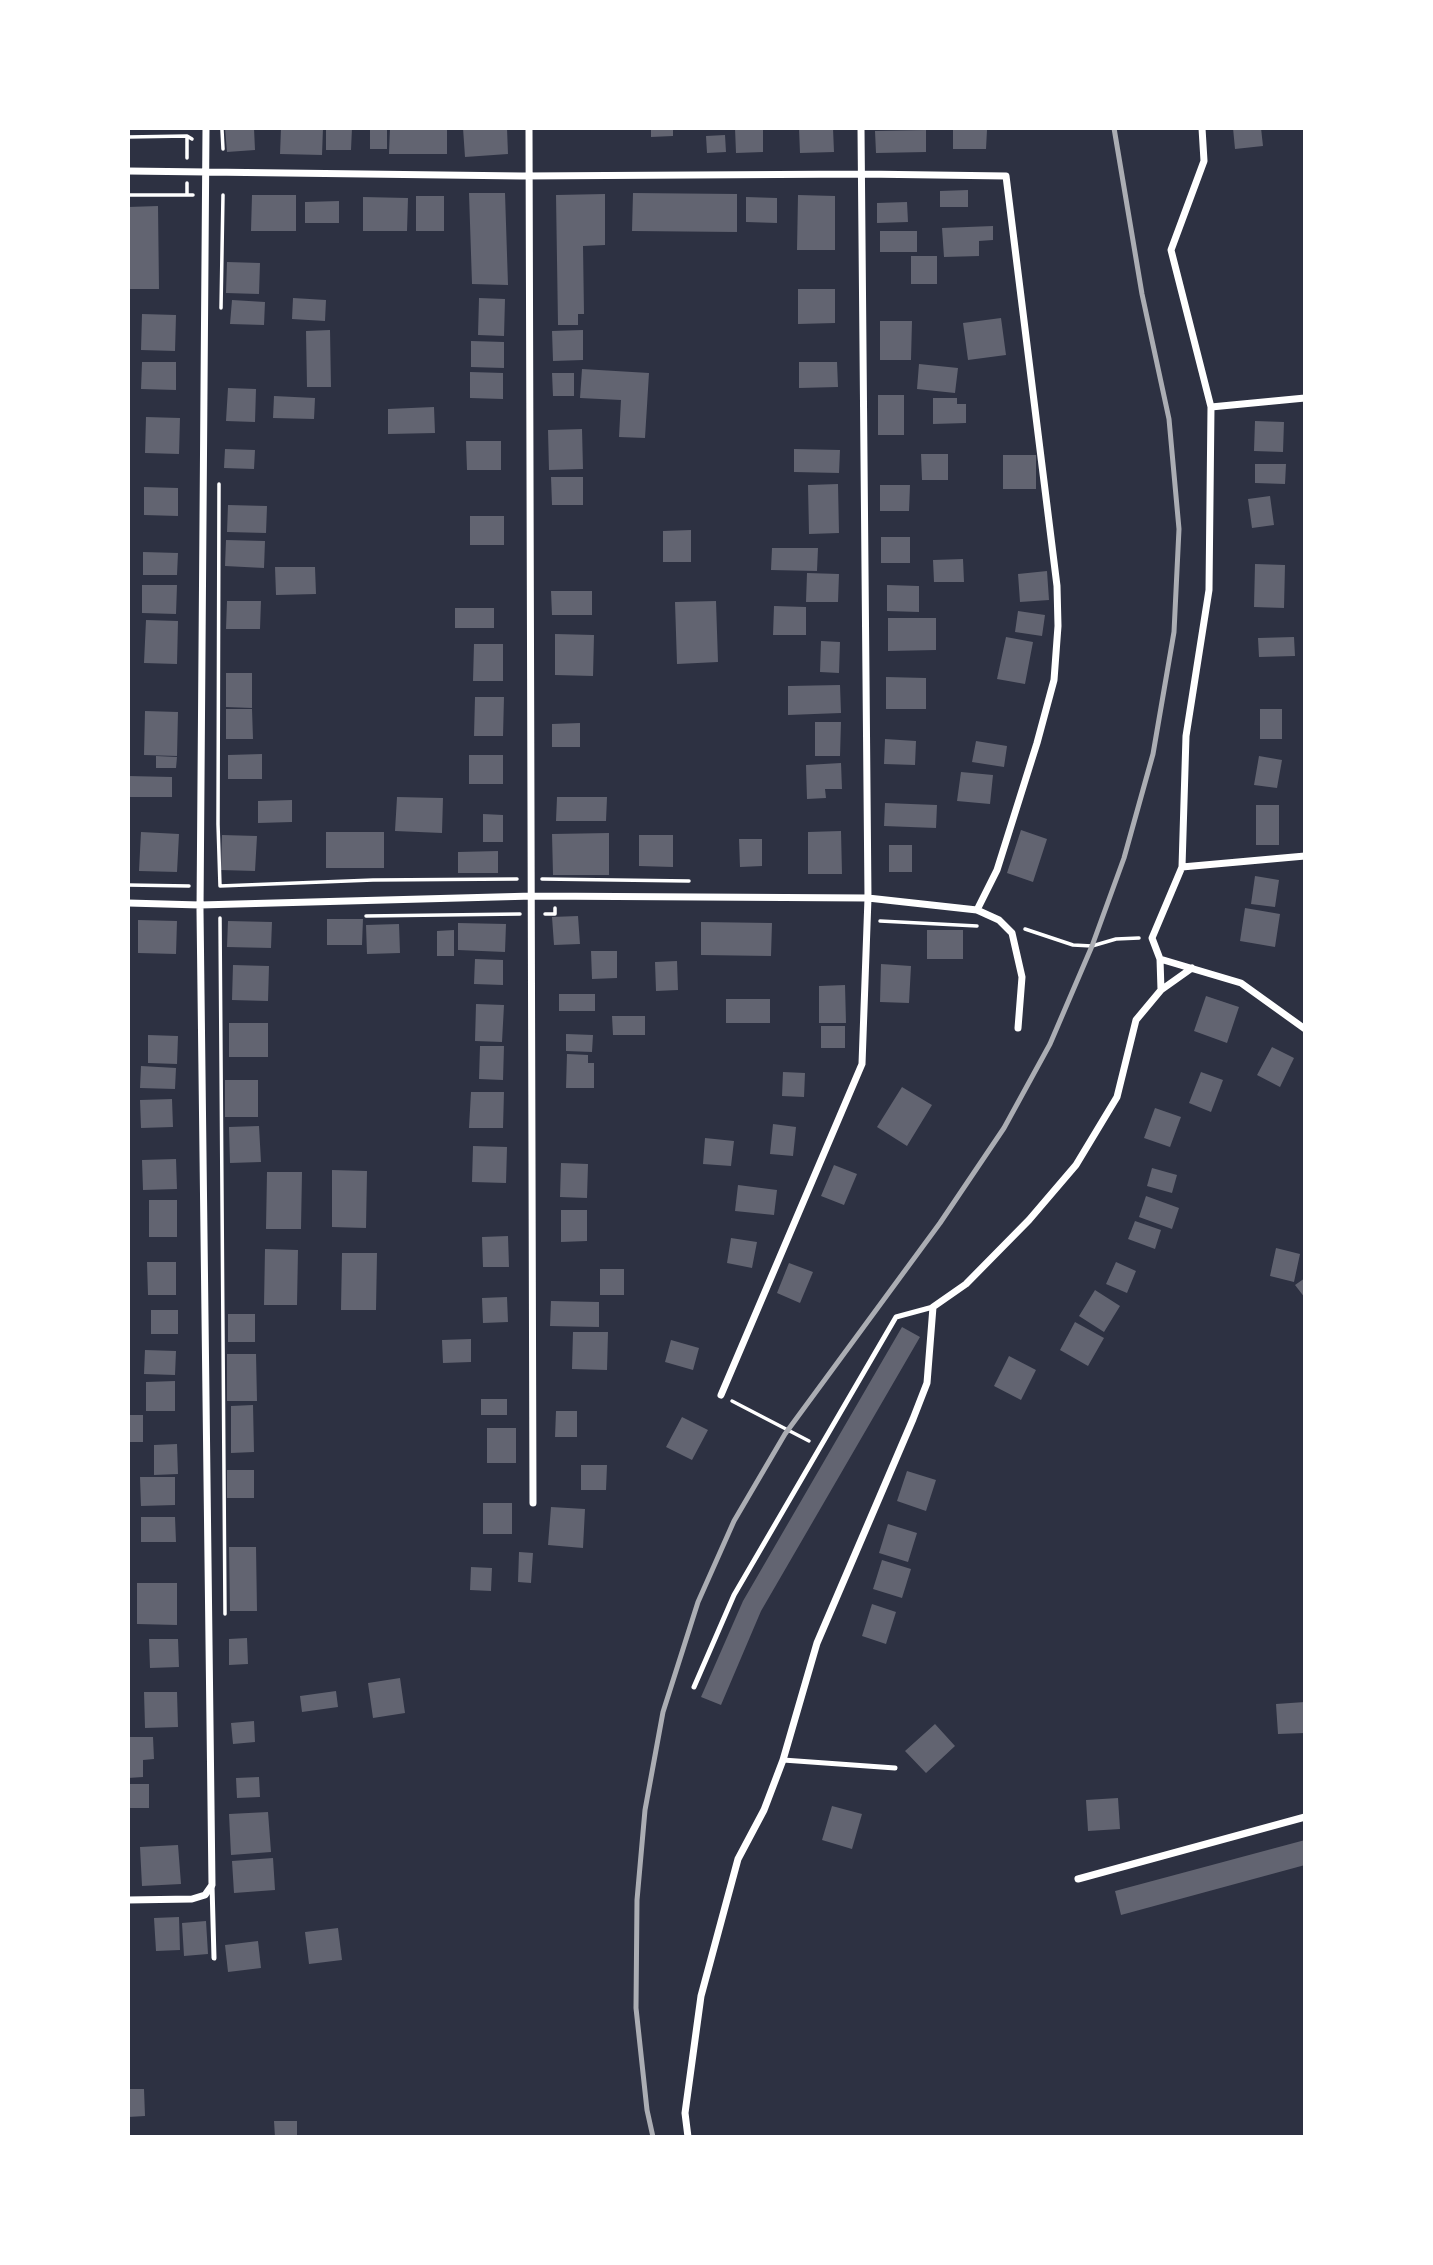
<!DOCTYPE html>
<style>
body{margin:0}
#map{position:relative;width:1433px;height:2265px;overflow:hidden;background:#2d3142;font-family:"Noto Serif",serif}
canvas{display:block}
.frame{position:absolute;inset:0;border:130px solid #fff;pointer-events:none}
</style>
<div id="map">
<canvas width="1433" height="2265"></canvas>
<div class="frame"></div>
</div>
<script>
const context = document.querySelector('canvas').getContext('2d');
context.lineJoin = 'round';
function fill(path, color) {
  context.fillStyle = color;
  context.fill(path, 'evenodd');
}
function poly(rows) {
  const path = new Path2D();
  for (const r of rows) {
    path.moveTo(r[0], r[1]);
    for (let i = 2; i < r.length; i += 2) path.lineTo(r[i], r[i + 1]);
  }
  return path;
}
function trace(path, color, width, dash) {
  context.strokeStyle = color;
  context.lineWidth = width;
  context.lineCap = dash ? 'butt' : 'round';
  context.setLineDash(dash || []);
  context.stroke(path);
}
const building = poly([
 [225,128,254,128,255,150,227,152],
 [281,128,323,128,322,155,280,154],
 [326,128,352,128,351,150,326,150],
 [370,128,387,128,387,149,370,149],
 [390,128,447,128,447,154,389,154],
 [463,128,507,128,508,154,465,157],
 [651,128,673,128,673,136,651,137],
 [735,128,763,128,763,152,736,153],
 [799,128,833,128,834,152,800,153],
 [1233,128,1261,128,1263,146,1235,149],
 [926,130,926,152,876,153,875,131],
 [953,130,987,130,986,149,953,149],
 [725,135,726,152,707,153,706,136],
 [968,190,968,207,940,207,940,191],
 [469,193,505,193,508,285,472,284],
 [633,193,737,194,737,232,632,231],
 [605,194,605,245,583,246,584,314,578,314,578,325,558,325,556,195],
 [252,195,296,195,296,231,251,231],
 [798,195,835,196,835,250,797,250],
 [416,196,444,196,444,231,416,231],
 [363,197,408,198,407,231,363,231],
 [746,197,777,198,777,223,746,222],
 [339,201,339,223,305,223,305,202],
 [907,202,908,222,877,223,877,203],
 [158,206,159,289,128,289,128,207],
 [993,226,993,240,979,241,979,256,944,257,942,228],
 [880,231,917,231,917,252,880,252],
 [911,256,937,256,937,284,911,284],
 [227,262,260,263,259,294,226,293],
 [798,289,835,289,835,323,798,324],
 [293,298,326,300,325,321,292,319],
 [479,298,505,299,504,336,478,335],
 [232,300,265,302,264,325,230,324],
 [142,314,176,315,175,351,141,350],
 [1001,318,1006,355,968,360,963,323],
 [880,321,912,321,911,360,880,360],
 [330,330,331,387,307,387,306,331],
 [583,330,583,360,553,361,552,331],
 [471,341,504,342,504,368,471,367],
 [142,362,176,362,176,390,141,389],
 [799,362,837,362,838,387,799,388],
 [919,364,958,368,955,393,917,389],
 [582,369,649,373,645,438,619,437,621,400,580,398],
 [470,372,503,373,503,399,470,398],
 [552,373,574,373,574,396,553,396],
 [228,388,256,389,255,422,226,421],
 [878,395,904,395,904,435,878,435],
 [274,396,315,398,314,419,273,418],
 [933,398,957,398,957,404,966,404,966,423,933,424],
 [434,407,435,433,388,434,388,409],
 [146,417,180,418,179,454,145,453],
 [1255,421,1284,422,1283,452,1254,451],
 [582,429,583,469,549,470,548,430],
 [466,441,501,441,501,470,467,470],
 [225,449,255,450,254,469,224,468],
 [794,449,840,450,839,473,794,472],
 [921,454,948,454,948,480,922,480],
 [1003,455,1036,455,1036,489,1003,489],
 [1255,464,1286,464,1285,484,1255,483],
 [551,477,583,477,583,505,552,505],
 [838,484,839,533,809,534,808,485],
 [880,485,910,485,909,511,880,511],
 [144,487,178,488,178,516,144,515],
 [1270,496,1274,525,1252,528,1248,499],
 [228,505,267,506,266,533,227,532],
 [470,516,504,516,504,545,470,545],
 [691,530,691,562,663,562,663,531],
 [881,537,910,537,910,563,881,563],
 [226,540,265,541,264,568,225,566],
 [772,548,818,548,817,571,771,570],
 [143,552,178,553,177,575,143,575],
 [963,559,964,582,934,582,933,560],
 [1255,564,1285,565,1284,608,1254,607],
 [275,567,315,567,316,594,276,595],
 [1047,571,1049,600,1020,602,1018,574],
 [807,573,839,574,838,602,806,602],
 [142,585,177,585,176,614,142,613],
 [887,585,919,586,919,612,887,611],
 [551,591,592,591,592,615,552,615],
 [227,601,261,601,260,629,226,629],
 [716,601,718,662,677,664,675,602],
 [774,606,806,607,806,635,773,635],
 [455,608,494,608,494,628,455,628],
 [1018,611,1045,615,1042,636,1015,632],
 [888,618,936,618,936,650,888,651],
 [146,620,178,621,177,664,144,663],
 [555,634,594,635,593,676,555,675],
 [1006,637,1033,642,1025,684,997,679],
 [1294,637,1295,656,1259,657,1258,638],
 [821,641,840,642,839,673,820,672],
 [474,644,503,644,503,681,473,681],
 [226,673,252,673,252,708,226,707],
 [886,677,926,678,926,709,886,709],
 [840,685,841,713,788,715,788,686],
 [475,697,504,697,503,736,474,736],
 [226,709,252,709,253,739,226,739],
 [1260,709,1282,709,1282,739,1260,739],
 [145,711,178,712,177,756,144,755],
 [815,722,841,722,840,756,815,756],
 [580,723,580,747,552,747,552,724],
 [885,739,916,741,915,765,884,764],
 [976,741,1007,746,1004,767,972,762],
 [262,754,262,779,228,779,228,755],
 [469,755,503,755,503,784,469,784],
 [156,756,177,757,176,768,156,768],
 [1259,756,1282,760,1277,788,1254,785],
 [841,763,842,789,825,789,826,798,807,799,806,765],
 [961,772,993,775,990,804,957,801],
 [128,776,172,777,172,797,128,797],
 [397,797,443,798,442,833,395,831],
 [557,797,607,797,606,821,556,821],
 [292,800,292,822,258,823,258,801],
 [885,803,937,805,936,828,884,826],
 [1256,805,1279,805,1279,845,1256,845],
 [483,814,503,815,503,842,483,842],
 [1021,830,1047,839,1033,882,1007,873],
 [841,831,842,874,808,874,808,832],
 [141,832,179,834,177,872,139,871],
 [326,832,384,832,384,868,326,868],
 [609,833,609,875,553,875,552,834],
 [222,835,257,836,255,871,221,870],
 [639,835,673,835,673,867,639,866],
 [739,839,762,839,762,866,740,867],
 [889,845,912,845,912,872,889,872],
 [498,851,498,873,458,873,458,852],
 [1255,876,1279,880,1275,907,1251,904],
 [1245,908,1280,914,1275,947,1240,941],
 [578,916,580,944,554,945,552,917],
 [327,919,363,919,362,945,327,945],
 [138,920,177,921,176,954,138,953],
 [228,921,272,922,271,948,227,947],
 [701,922,772,923,771,956,701,955],
 [458,923,506,924,505,952,458,950],
 [399,924,400,953,367,954,366,925],
 [454,930,454,956,437,956,437,931],
 [927,930,963,930,963,959,927,959],
 [591,951,617,951,617,978,592,979],
 [475,959,503,960,503,985,474,984],
 [677,961,678,990,656,991,655,962],
 [881,964,911,966,909,1003,880,1002],
 [233,965,269,966,268,1001,232,1000],
 [845,985,846,1023,819,1023,819,986],
 [559,994,595,994,595,1011,559,1011],
 [1206,996,1239,1007,1227,1043,1194,1031],
 [726,999,770,999,770,1023,726,1023],
 [476,1004,504,1005,502,1042,475,1041],
 [612,1016,645,1016,645,1035,613,1035],
 [229,1023,268,1023,268,1057,229,1057],
 [821,1026,845,1026,845,1048,821,1048],
 [566,1034,593,1035,592,1052,566,1051],
 [148,1035,178,1036,177,1064,148,1063],
 [480,1046,504,1046,503,1080,479,1079],
 [1272,1047,1294,1058,1280,1087,1257,1075],
 [567,1054,588,1055,588,1063,594,1063,594,1088,566,1088],
 [141,1066,176,1068,175,1089,140,1088],
 [783,1072,805,1073,804,1097,782,1096],
 [1201,1072,1223,1080,1211,1112,1189,1103],
 [225,1080,258,1080,258,1117,225,1117],
 [902,1087,932,1105,907,1146,877,1127],
 [471,1092,504,1092,503,1128,469,1128],
 [172,1099,173,1127,141,1128,140,1100],
 [1155,1108,1181,1117,1170,1147,1144,1138],
 [773,1124,796,1127,793,1156,770,1154],
 [259,1126,261,1162,230,1163,229,1127],
 [705,1138,734,1141,731,1166,703,1164],
 [473,1146,507,1147,506,1183,472,1182],
 [176,1159,177,1189,143,1190,142,1160],
 [561,1163,588,1164,587,1198,560,1197],
 [834,1165,857,1174,844,1205,821,1196],
 [1152,1168,1177,1175,1172,1193,1147,1186],
 [332,1170,367,1171,366,1228,332,1227],
 [267,1172,302,1172,301,1229,266,1229],
 [738,1185,777,1190,774,1215,735,1211],
 [1146,1196,1179,1208,1172,1229,1139,1217],
 [149,1200,177,1200,177,1237,149,1237],
 [561,1210,587,1210,587,1241,561,1242],
 [1135,1221,1161,1230,1155,1249,1128,1239],
 [508,1236,509,1267,483,1267,482,1237],
 [731,1238,757,1242,752,1268,727,1263],
 [1276,1248,1300,1254,1294,1282,1270,1276],
 [265,1249,298,1250,297,1305,264,1305],
 [342,1253,377,1253,376,1310,341,1310],
 [147,1262,176,1262,176,1295,148,1295],
 [1116,1262,1136,1271,1127,1293,1106,1284],
 [789,1263,813,1272,800,1303,777,1293],
 [600,1269,624,1269,624,1295,600,1295],
 [1305,1278,1305,1298,1295,1285],
 [1095,1290,1120,1306,1104,1332,1079,1316],
 [507,1297,508,1322,483,1323,482,1298],
 [551,1301,599,1302,599,1327,550,1326],
 [151,1310,178,1310,178,1334,151,1334],
 [228,1314,255,1314,255,1342,228,1342],
 [1075,1322,1104,1338,1088,1366,1060,1350],
 [902,1327,920,1337,761,1611,721,1705,701,1697,743,1601],
 [573,1332,608,1332,607,1370,572,1369],
 [471,1339,471,1362,443,1363,442,1340],
 [671,1340,699,1348,693,1370,665,1362],
 [145,1350,176,1351,175,1375,144,1374],
 [227,1354,256,1354,257,1401,227,1401],
 [1009,1356,1036,1370,1021,1400,994,1386],
 [175,1381,175,1411,146,1411,146,1382],
 [481,1399,507,1399,507,1415,481,1415],
 [253,1405,254,1452,231,1453,231,1406],
 [556,1411,577,1411,577,1437,555,1437],
 [128,1415,143,1415,143,1442,128,1442],
 [682,1417,708,1430,692,1460,666,1447],
 [487,1428,516,1428,516,1463,487,1463],
 [177,1444,178,1474,154,1475,154,1445],
 [581,1465,607,1465,606,1490,581,1490],
 [227,1470,254,1470,254,1498,227,1498],
 [907,1471,936,1480,926,1511,897,1501],
 [140,1477,175,1477,175,1505,141,1506],
 [483,1503,512,1503,512,1534,483,1534],
 [551,1507,585,1509,583,1548,548,1545],
 [141,1517,175,1517,176,1542,141,1542],
 [888,1524,917,1533,908,1562,879,1553],
 [229,1547,256,1547,257,1611,230,1611],
 [519,1552,533,1553,531,1583,518,1582],
 [882,1560,911,1569,902,1598,873,1589],
 [471,1567,492,1568,491,1591,470,1590],
 [137,1583,177,1583,177,1625,137,1624],
 [872,1604,896,1612,886,1644,862,1636],
 [247,1638,248,1664,229,1665,229,1639],
 [149,1639,178,1639,179,1667,150,1668],
 [400,1678,405,1713,373,1718,368,1683],
 [336,1691,338,1707,302,1712,300,1696],
 [144,1692,177,1692,178,1727,145,1728],
 [1305,1702,1305,1733,1278,1734,1276,1704],
 [254,1721,255,1742,233,1744,231,1723],
 [935,1724,955,1746,926,1773,905,1751],
 [128,1737,153,1737,154,1759,143,1760,143,1777,128,1778],
 [259,1777,260,1797,237,1798,236,1778],
 [128,1784,149,1784,149,1808,128,1808],
 [1118,1798,1120,1829,1088,1831,1086,1800],
 [832,1806,862,1814,852,1849,822,1840],
 [268,1812,271,1852,231,1855,229,1814],
 [1305,1840,1305,1865,1121,1915,1115,1891],
 [178,1845,181,1884,142,1886,140,1847],
 [273,1858,275,1890,234,1893,232,1861],
 [179,1917,180,1950,156,1951,154,1918],
 [206,1921,208,1954,184,1956,182,1923],
 [338,1928,342,1960,309,1964,305,1932],
 [258,1941,261,1968,228,1972,225,1945],
 [128,2089,144,2089,145,2116,128,2117],
 [274,2121,297,2121,297,2137,275,2137]
]);
const path = poly([
 [222,130,223,149],
 [187,136,187,158],
 [128,137,187,136,192,139],
 [187,183,187,195,193,195],
 [128,195,187,195],
 [221,308,223,195],
 [219,484,218,824,220,886,373,880,517,879],
 [542,879,689,881],
 [128,885,189,886],
 [545,914,555,914,555,908],
 [366,916,520,914],
 [220,918,225,1614],
 [880,921,977,926],
 [1025,929,1073,945,1092,946,1116,939,1139,938],
 [732,1401,809,1441]
]);
const service = poly([
 [694,1687,734,1595,896,1317,933,1307],
 [783,1760,895,1768],
 [212,1885,214,1958]
]);
const minor = poly([
 [529,128,533,1503],
 [128,171,522,176,863,174,1006,176,1057,586,1058,626,1054,680,1037,743,997,870,977,910],
 [1211,407,1305,398],
 [1182,867,1305,856],
 [128,903,200,905,533,896,868,898,977,910,999,920,1012,933,1022,977,1018,1028],
 [1160,959,1241,983,1305,1029],
 [1161,990,1192,968],
 [721,1395,862,1064,868,898,861,128],
 [1078,1879,1305,1817],
 [128,1900,192,1899,205,1895,212,1885,200,910,206,128],
 [688,2137,685,2113,701,1996,738,1859,764,1810,783,1760,817,1643,913,1419,927,1383,933,1307,966,1284,1029,1220,1076,1165,1117,1097,1136,1020,1161,990,1160,959,1152,938,1182,867,1186,736,1209,590,1211,407,1171,250,1204,161,1202,128]
]);
const rail = poly([
 [653,2137,647,2110,636,2008,637,1900,645,1810,663,1712,698,1602,734,1521,785,1434,940,1223,1004,1128,1050,1044,1092,946,1124,858,1153,754,1174,632,1179,529,1169,419,1142,294,1114,128]
]);
fill(building, '#626471');
trace(path, '#fff', 3.5);
trace(service, '#fff', 5);
trace(minor, '#fff', 7);
trace(rail, '#abadb3', 5);
</script>
